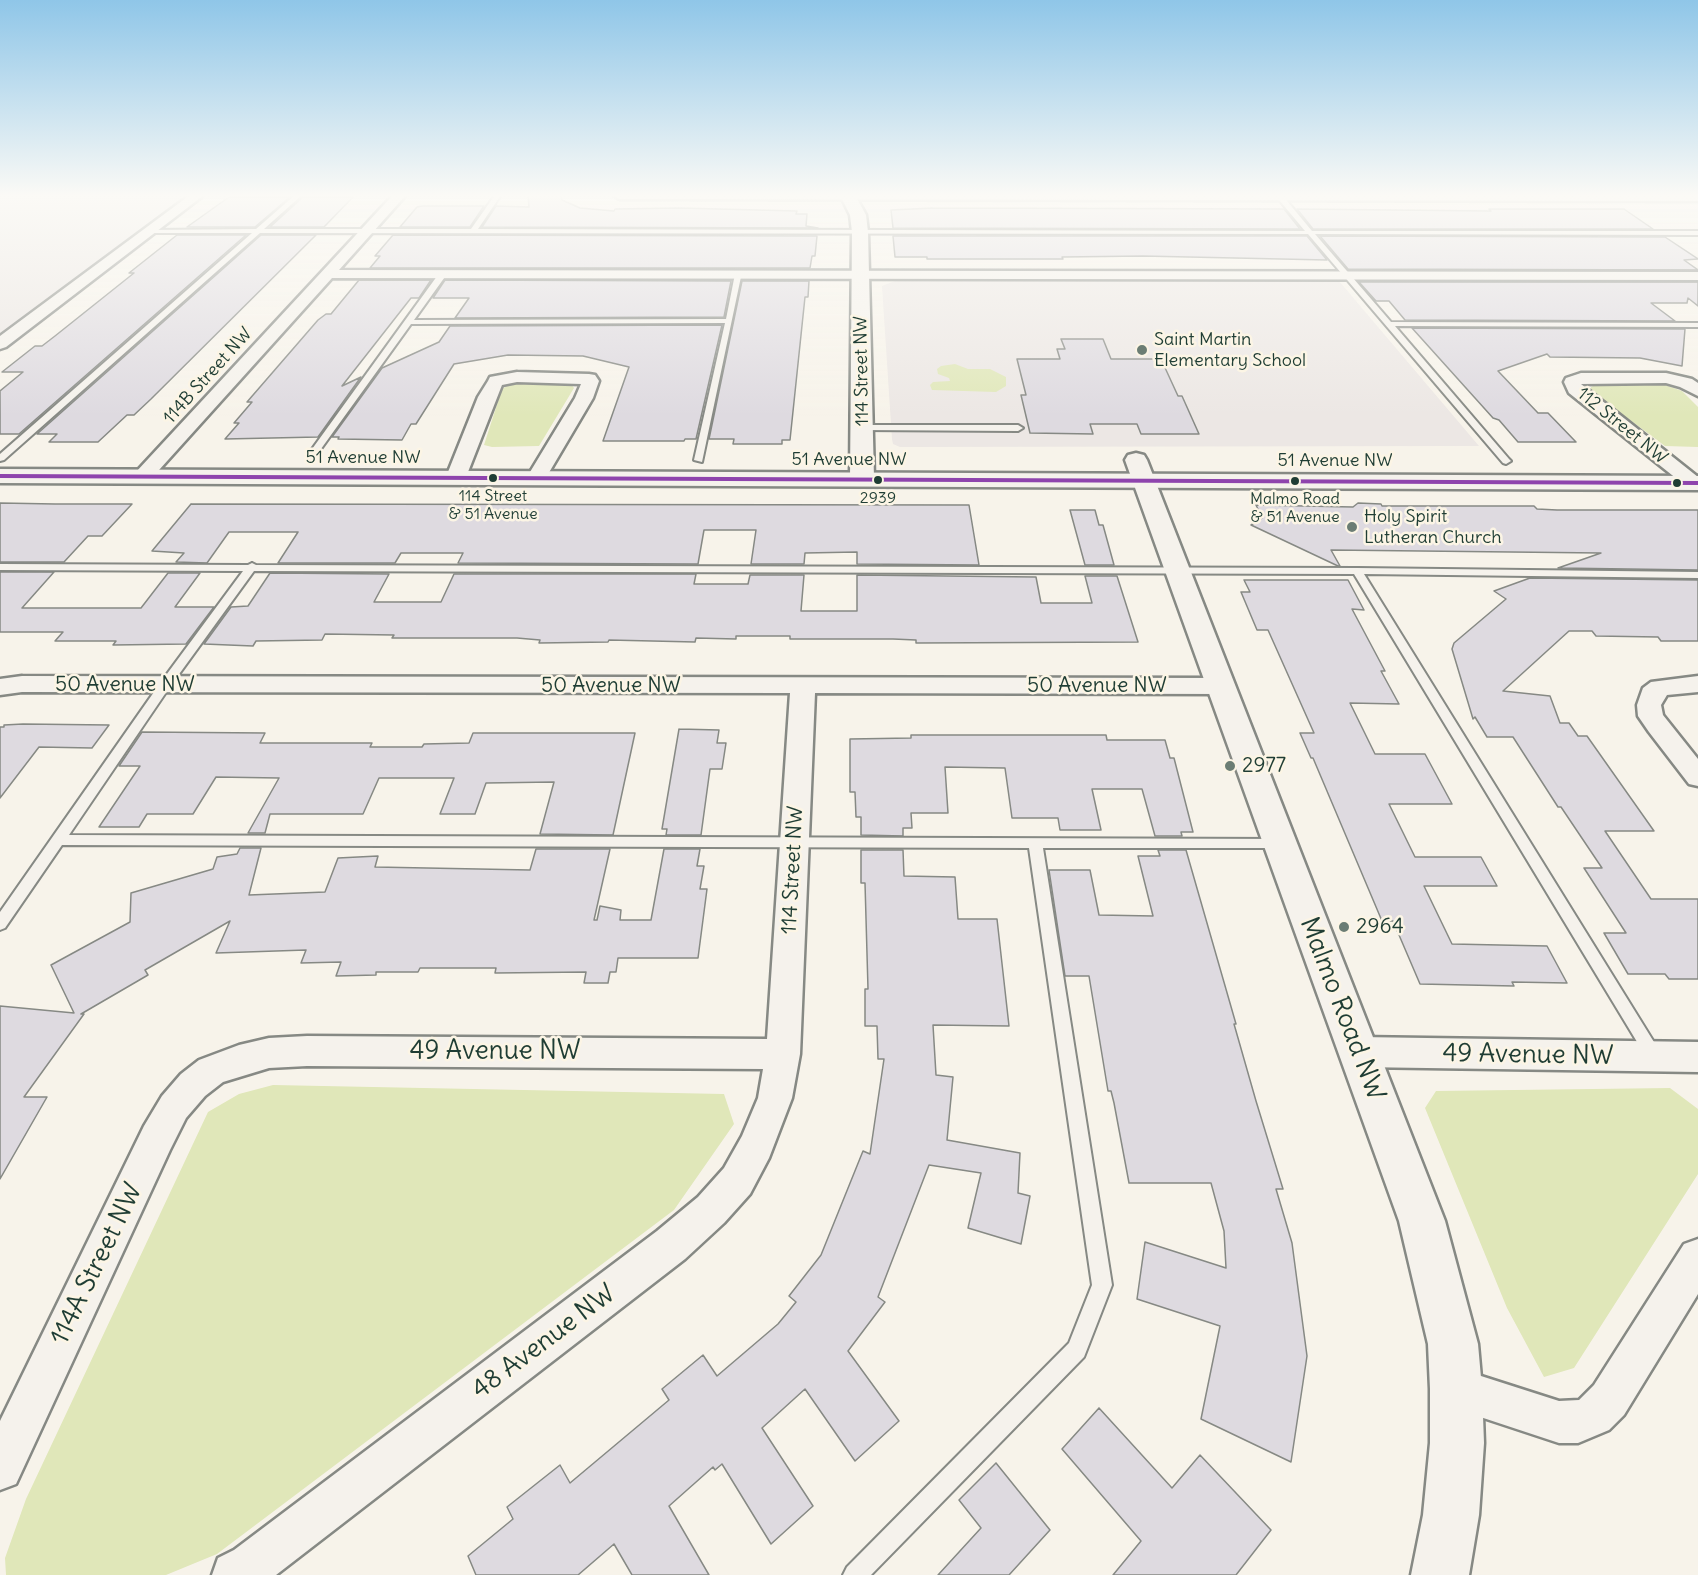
<!DOCTYPE html>
<style>
body{margin:0}
canvas{display:block;background:#f7f3ea}
</style>
<canvas width="1698" height="1575"></canvas>
<script>
const context = document.querySelector('canvas').getContext('2d');
context.lineJoin = 'round';
function fill(path, color) {
  context.fillStyle = color;
  context.fill(path, 'evenodd');
}
function poly(rows) {
  const path = new Path2D();
  for (const r of rows) {
    path.moveTo(r[0], r[1]);
    for (let i = 2; i < r.length; i += 2) path.lineTo(r[i], r[i + 1]);
  }
  return path;
}
function trace(path, color, width, dash) {
  context.strokeStyle = color;
  context.lineWidth = width;
  context.lineCap = dash ? 'butt' : 'round';
  context.setLineDash(dash || []);
  context.stroke(path);
}
function label(font, color, halo, rows, align = 'center') {
  context.font = font + ' Delius,sans-serif';
  context.lineWidth = 5;
  context.setLineDash([]);
  context.textBaseline = 'middle';
  context.strokeStyle = halo;
  context.fillStyle = color;
  for (const [text, x, y, turn = 0] of rows) {
    context.save();
    context.translate(x, y);
    context.rotate((+turn || 0) * Math.PI / 180);
    context.textAlign = isNaN(turn) ? turn : align;
    if (halo) context.strokeText(text, 0, 0);
    context.fillText(text, 0, 0);
    context.restore();
  }
}
const built = poly([
 [0,195,198,195,0,344],
 [895,281,1339,281,1479,446,900,447,893,444,892,439,882,286]
]);
const green = poly([
 [955,364,968,369,990,369,1006,377,1006,386,996,392,932,390,930,385,933,382,950,381,949,378,938,374,937,369,941,366],
 [521,382,564,383,571,384,574,388,539,446,492,447,484,445,502,389,510,384],
 [1598,384,1665,385,1682,391,1698,407,1698,447,1665,446,1591,391,1591,387],
 [273,1085,724,1094,734,1124,674,1210,217,1554,166,1575,6,1575,5,1558,26,1499,208,1112,239,1094],
 [1670,1088,1698,1109,1698,1174,1574,1368,1544,1377,1507,1308,1425,1108,1436,1091]
]);
const building = poly([
 [528,195,561,195,562,200,580,208,614,211,615,209,679,208,797,211,796,214,807,214,806,226,818,228,482,227,496,206,529,207,528,195],
 [229,197,290,197,255,227,187,227,229,197],
 [303,197,353,197,324,227,270,227,303,197],
 [422,206,484,206,470,227,400,227,417,207,422,206],
 [933,208,1284,209,1300,229,893,228,891,210,933,208],
 [1297,209,1491,211,1489,209,1624,209,1653,229,1313,229,1297,209],
 [177,235,246,235,19,434,0,434,0,391,23,372,2,372,35,346,42,346,55,336,134,273,129,273,177,235],
 [261,235,316,235,151,399,134,415,127,415,98,442,49,442,57,434,37,434,261,235],
 [393,235,817,236,815,256,812,256,810,268,370,268,380,256,375,256,393,235],
 [893,236,1307,236,1327,260,1143,256,1062,257,1063,259,927,259,927,257,895,257,893,236],
 [1320,236,1665,237,1698,259,1684,260,1698,270,1348,269,1320,236],
 [359,280,431,280,419,298,411,298,342,386,361,377,318,437,225,439,239,423,234,423,252,402,247,402,318,320,326,314,331,314,359,280],
 [445,280,731,281,724,317,455,318,469,298,433,298,445,280],
 [742,281,809,281,808,297,805,297,790,440,782,440,782,444,733,444,734,439,709,439,742,281],
 [1359,282,1698,282,1698,306,1688,298,1687,303,1651,303,1675,321,1405,320,1389,301,1376,301,1359,282],
 [722,325,696,439,685,439,684,441,603,441,629,367,583,356,508,355,454,364,416,424,411,424,402,440,338,439,339,437,332,437,382,368,439,342,450,326,722,325],
 [1412,328,1685,329,1682,366,1640,358,1550,357,1547,354,1498,371,1538,413,1548,413,1576,442,1518,442,1499,420,1493,418,1412,328],
 [1061,339,1103,339,1111,359,1161,359,1178,396,1182,396,1199,434,1141,434,1137,424,1090,424,1093,434,1030,433,1021,395,1026,395,1017,359,1060,359,1057,349,1065,349,1061,339],
 [0,503,55,504,132,504,102,536,88,536,64,562,0,562,0,503],
 [1358,503,1381,504,1382,506,1534,506,1537,509,1557,510,1698,510,1698,570,1558,568,1601,553,1331,550,1340,566,1338,566,1251,525,1262,518,1256,505,1353,507,1358,503],
 [191,504,969,505,979,565,857,564,857,552,805,553,804,564,751,564,756,530,704,530,698,564,458,563,463,553,401,553,395,563,278,563,298,532,229,532,207,563,176,562,184,553,152,551,191,504],
 [1070,510,1095,510,1099,525,1103,525,1114,565,1085,565,1070,510],
 [0,572,54,572,22,608,141,608,168,573,200,573,175,607,214,607,186,644,113,645,116,641,55,641,63,632,0,632,0,572],
 [270,573,389,574,374,602,441,602,454,574,696,574,694,584,748,584,750,575,804,575,801,611,857,611,857,575,1036,577,1041,603,1092,603,1085,576,1117,576,1138,642,916,643,916,640,893,639,790,639,790,636,736,636,736,639,696,638,695,642,609,640,608,642,539,643,540,640,517,638,392,638,394,635,325,634,322,640,256,641,253,646,204,644,231,607,248,606,270,573],
 [1530,578,1698,580,1698,641,1661,641,1658,637,1596,636,1592,631,1569,631,1503,691,1550,696,1560,723,1569,723,1578,736,1587,736,1654,831,1605,831,1651,899,1698,899,1698,979,1669,979,1665,974,1628,974,1604,933,1626,933,1584,868,1602,868,1561,807,1558,807,1513,737,1487,737,1475,717,1473,719,1452,649,1454,643,1506,599,1494,591,1530,578],
 [1244,580,1348,580,1364,610,1352,609,1385,671,1381,671,1399,704,1350,703,1375,754,1425,754,1452,804,1389,804,1415,857,1481,857,1497,886,1424,886,1452,944,1547,946,1567,983,1512,982,1514,986,1420,984,1393,921,1382,921,1313,758,1311,758,1300,733,1314,733,1268,630,1257,630,1241,592,1250,592,1244,580],
 [4,725,23,724,109,725,92,748,39,747,0,798,0,727,4,727,4,725],
 [679,729,719,730,717,743,726,743,722,769,710,769,701,835,666,835,667,829,662,829,679,729],
 [142,732,265,733,260,743,372,743,370,747,422,747,424,744,469,743,473,733,635,733,613,835,540,834,554,782,486,783,475,814,440,814,454,778,379,778,363,814,270,814,265,833,248,833,279,778,216,777,193,814,147,814,139,827,99,827,140,766,119,766,142,732],
 [911,735,1106,735,1107,740,1165,740,1170,758,1174,758,1193,832,1181,832,1182,836,1155,836,1142,789,1092,789,1101,830,1060,830,1058,818,1012,818,1005,768,945,767,948,813,911,813,912,828,903,828,903,836,861,835,861,817,856,817,855,792,850,792,850,739,911,738,911,735],
 [240,848,261,848,249,895,325,892,338,858,378,856,375,867,530,870,536,849,610,849,594,920,597,920,600,906,621,910,620,920,651,920,664,849,700,849,697,866,704,866,700,889,707,889,698,958,618,958,616,972,610,972,608,983,584,983,586,972,495,973,496,968,420,968,418,972,376,972,376,975,336,976,341,962,301,963,306,950,216,953,230,921,145,970,148,975,81,1014,84,1014,24,1097,47,1097,0,1179,0,1006,74,1013,51,965,130,922,131,893,213,869,217,857,237,854,240,848],
 [861,850,903,850,904,876,955,877,958,919,997,919,1009,1026,933,1025,936,1075,953,1077,947,1140,1020,1153,1018,1193,1030,1196,1021,1244,968,1228,981,1173,929,1165,878,1297,885,1302,848,1351,899,1421,855,1461,805,1389,762,1428,813,1506,771,1544,722,1464,715,1470,713,1467,669,1506,709,1575,632,1575,614,1544,578,1575,476,1575,468,1556,513,1519,507,1507,560,1465,570,1483,669,1400,662,1389,703,1355,717,1376,778,1324,796,1302,789,1296,821,1255,863,1151,870,1154,884,1059,878,1059,877,1026,865,1026,865,989,868,989,865,883,861,883,861,850],
 [1158,850,1186,850,1236,1024,1234,1024,1256,1101,1283,1189,1276,1189,1292,1243,1307,1356,1291,1462,1201,1419,1220,1326,1137,1299,1145,1242,1226,1268,1224,1231,1211,1183,1129,1183,1114,1103,1111,1091,1108,1091,1089,976,1065,976,1049,870,1090,870,1099,915,1153,916,1138,856,1160,856,1158,850],
 [1099,1408,1172,1488,1200,1455,1271,1530,1236,1575,1113,1575,1141,1541,1062,1449,1099,1408],
 [996,1463,1050,1530,1009,1575,938,1575,981,1528,959,1500,996,1463]
]);
const service = poly([
 [295,195,302,195,264,229,471,229,495,195,501,195,478,229,1305,231,1275,195,1282,195,1312,231,1698,231,1698,235,1315,234,1391,322,1698,323,1698,327,1395,326,1509,459,1511,461,1506,464,1503,463,1308,234,260,233,4,460,0,461,0,454,252,233,151,233,149,230,256,229,295,195],
 [440,272,447,274,414,320,726,319,735,274,742,272,702,462,694,460,725,323,411,324,313,460,307,460,307,456,440,272],
 [863,425,1018,425,1023,428,1018,431,860,430,858,428,863,425],
 [252,563,256,565,1357,568,1698,572,1698,578,1364,574,1662,1055,1660,1060,1654,1062,1648,1060,1354,574,254,571,169,688,69,835,1285,839,1287,843,1285,847,1280,848,1043,848,1112,1285,1084,1357,871,1575,843,1575,847,1567,1069,1343,1092,1285,1029,848,62,845,5,928,0,930,0,912,161,682,243,571,0,570,0,564,248,565,252,563]
]);
const minor = poly([
 [190,195,204,195,6,347,0,349,0,336,190,195],
 [393,195,406,195,339,270,1698,272,1698,280,332,278,150,480,136,480,133,476,136,472,393,195],
 [613,195,1698,195,1698,201,619,199,613,195],
 [517,372,589,374,595,375,599,381,593,398,544,481,537,483,530,481,527,477,575,398,581,384,517,382,502,385,466,477,463,481,456,483,449,481,446,477,478,397,488,381,490,377,517,372],
 [1581,373,1666,373,1692,379,1698,383,1698,396,1680,387,1666,383,1581,384,1698,477,1698,488,1687,487,1569,393,1564,382,1566,378,1581,373],
 [22,676,1223,678,1232,680,1235,686,1232,692,1223,694,815,693,800,1054,792,1098,769,1158,750,1194,724,1223,685,1259,276,1575,212,1575,218,1558,234,1550,657,1231,698,1197,724,1168,742,1136,758,1098,763,1069,307,1066,269,1068,223,1082,205,1096,186,1118,170,1150,16,1484,0,1490,0,1421,144,1126,162,1096,181,1074,199,1060,239,1045,269,1038,307,1036,767,1039,790,693,22,692,0,695,0,679,22,676],
 [1698,676,1698,692,1667,695,1661,705,1663,715,1698,759,1698,786,1689,784,1649,732,1638,716,1637,705,1643,688,1651,682,1698,676],
 [1359,1037,1698,1042,1698,1072,1359,1067,1347,1062,1342,1052,1347,1042,1359,1037],
 [1698,1239,1698,1294,1624,1415,1609,1430,1578,1443,1559,1443,1441,1404,1435,1389,1441,1374,1456,1368,1559,1401,1579,1400,1594,1385,1684,1244,1698,1239]
]);
const tertiary = poly([
 [840,195,855,195,866,215,868,232,874,478,870,483,862,485,854,483,850,478,852,232,850,215,840,195],
 [1136,453,1144,455,1147,460,1445,1221,1478,1344,1482,1389,1484,1443,1479,1515,1469,1575,1411,1575,1423,1515,1430,1443,1430,1389,1428,1344,1399,1221,1125,460,1128,455,1136,453]
]);
const secondary = poly([
 [0,469,1698,476,1698,490,0,483,0,469]
]);
const bus1 = poly([
 [0,474,1698,481,1698,485,0,478,0,474]
]);
const markers = [
 [1142,350,6,"#6b7d74"],
 [493,478,5,"#1f3d34"],
 [878,480,5,"#1f3d34"],
 [1295,481,5,"#1f3d34"],
 [1677,483,5,"#1f3d34"],
 [1352,527,6,"#6b7d74"],
 [1230,766,6,"#6b7d74"],
 [1344,927,6,"#6b7d74"]
];
const farBusnames = [
 ["114 Street",493,496],
 ["& 51 Avenue",493,514],
 ["2939",878,498],
 ["Malmo Road",1295,499],
 ["& 51 Avenue",1295,517]
];
const farPoinames = [
 ["Saint Martin",1154,340],
 ["Elementary School",1154,361],
 ["Holy Spirit",1364,517],
 ["Lutheran Church",1364,538]
];
const farStreetnames = [
 ["114 Street NW",862,371,-91],
 ["114B Street NW",208,376,-48],
 ["112 Street NW",1622,426,39],
 ["51 Avenue NW",363,458],
 ["51 Avenue NW",849,460],
 ["51 Avenue NW",1335,461]
];
const streetNames = [
 ["50 Avenue NW",125,685],
 ["50 Avenue NW",611,686],
 ["50 Avenue NW",1097,686],
 ["114 Street NW",793,870,-87]
];
const poiNames = [
 ["2977",1242,766],
 ["2964",1356,927]
];
const nearStreetnames = [
 ["Malmo Road NW",1342,1009,69],
 ["49 Avenue NW",495,1052],
 ["49 Avenue NW",1528,1055,1],
 ["114A Street NW",97,1264,-64],
 ["48 Avenue NW",544,1342,-37]
];
fill(built, '#ece7e4');
fill(green, '#e0e7b9');
fill(building, '#dedae0');
trace(building, '#868984', 1.5);
trace(service, '#868984', 4);
trace(minor, '#868984', 5);
trace(tertiary, '#868984', 5);
trace(secondary, '#868984', 5);
fill(service, '#f5f2ec');
fill(minor, '#f5f2ec');
fill(tertiary, '#f5f2ec');
fill(secondary, '#f5f2ec');
fill(bus1, '#8e44ad');
const sky = context.createLinearGradient(0, 0, 0, 416);
sky.addColorStop(0, '#8fc6e8');
sky.addColorStop(0.47, '#fbfaf6');
sky.addColorStop(1, '#fbfaf600');
context.fillStyle = sky;
context.fillRect(0, 0, 1698, 416);
for (const [x, y, r, color] of markers) {
  const dot = new Path2D();
  dot.arc(x, y, r, 0, 2 * Math.PI);
  context.fillStyle = color;
  context.fill(dot);
  trace(dot, '#fcf5e5', 2);
}
label('16px', '#1f3d34', '#fcf5e5', farBusnames);
label('18px', '#1f3d34', '#fcf5e5', farPoinames, 'left');
label('18px', '#1f3d34', '#fcf5e5', farStreetnames);
label('21px', '#1f3d34', '#fcf5e5', streetNames);
label('21px', '#1f3d34', '#fcf5e5', poiNames, 'left');
label('26px', '#1f3d34', '#fcf5e5', nearStreetnames);
</script>
